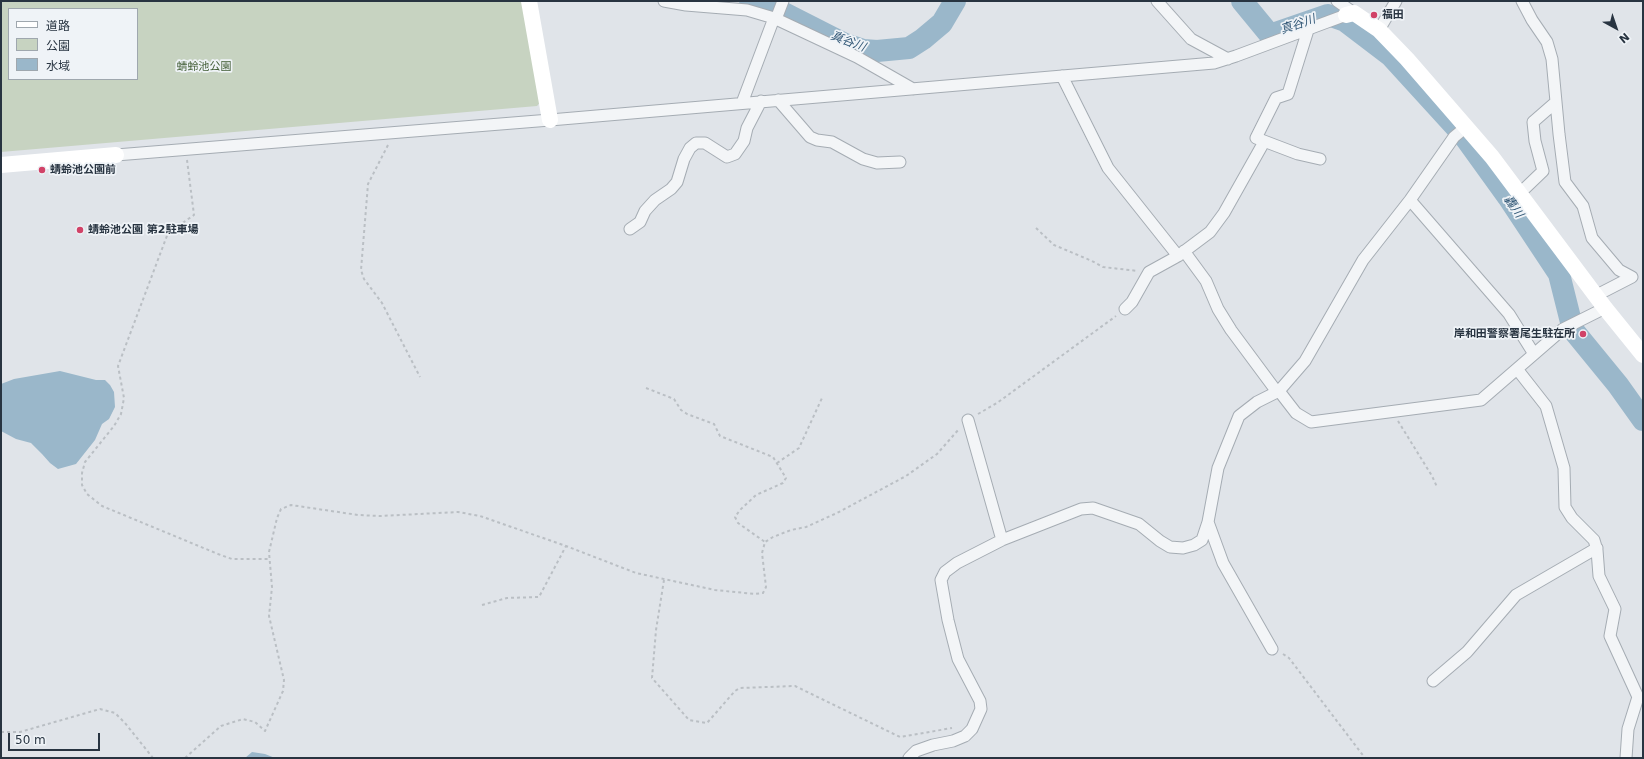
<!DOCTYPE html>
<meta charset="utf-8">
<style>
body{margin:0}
#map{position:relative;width:1644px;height:759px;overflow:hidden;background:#e0e4e9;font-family:"DejaVu Sans","Noto Sans JP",sans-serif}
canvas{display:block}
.frame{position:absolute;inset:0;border:2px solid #283441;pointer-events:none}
.legend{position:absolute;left:8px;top:8px;width:130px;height:72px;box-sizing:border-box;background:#eff3f7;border:1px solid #9fa7ae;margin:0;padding:5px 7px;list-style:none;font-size:12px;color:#283441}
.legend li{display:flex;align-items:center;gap:8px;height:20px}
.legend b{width:20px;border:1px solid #9fa7ae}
.north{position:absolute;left:1596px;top:8px;width:40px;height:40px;-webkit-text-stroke:3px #eff3f7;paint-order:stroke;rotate:140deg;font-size:11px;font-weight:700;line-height:16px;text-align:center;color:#283441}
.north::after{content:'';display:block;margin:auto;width:14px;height:18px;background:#283441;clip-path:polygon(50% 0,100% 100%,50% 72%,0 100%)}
.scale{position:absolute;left:8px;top:733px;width:92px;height:18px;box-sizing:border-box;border:2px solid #283441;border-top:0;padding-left:5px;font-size:12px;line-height:14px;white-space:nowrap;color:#283441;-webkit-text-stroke:3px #eff3f7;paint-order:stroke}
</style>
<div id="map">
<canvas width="1644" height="759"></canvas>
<div class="frame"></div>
<ul class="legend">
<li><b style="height:5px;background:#fff"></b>道路</li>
<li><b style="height:11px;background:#c7d3c1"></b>公園</li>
<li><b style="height:11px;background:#9ab7ca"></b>水域</li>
</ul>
<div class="north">N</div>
<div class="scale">50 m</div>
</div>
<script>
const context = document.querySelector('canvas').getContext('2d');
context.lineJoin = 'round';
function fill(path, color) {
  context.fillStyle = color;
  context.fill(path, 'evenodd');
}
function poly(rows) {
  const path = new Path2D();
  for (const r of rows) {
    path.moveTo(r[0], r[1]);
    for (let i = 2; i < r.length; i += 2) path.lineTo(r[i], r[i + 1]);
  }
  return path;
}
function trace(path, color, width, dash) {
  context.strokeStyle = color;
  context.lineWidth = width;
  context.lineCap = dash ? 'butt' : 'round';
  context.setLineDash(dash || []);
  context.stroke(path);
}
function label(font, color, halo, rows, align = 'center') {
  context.font = font + ' "DejaVu Sans","Noto Sans JP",sans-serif';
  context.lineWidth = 3.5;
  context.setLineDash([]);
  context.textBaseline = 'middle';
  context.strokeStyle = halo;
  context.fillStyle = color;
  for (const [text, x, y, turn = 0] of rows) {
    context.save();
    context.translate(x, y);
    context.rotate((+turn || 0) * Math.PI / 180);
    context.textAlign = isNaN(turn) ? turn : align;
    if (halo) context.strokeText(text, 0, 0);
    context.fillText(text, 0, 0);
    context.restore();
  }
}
const green = poly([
 [1,1,524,1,543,99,537,106,1,152],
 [9,9,137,9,137,79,9,79]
]);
const water = poly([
 [60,371,96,380,105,380,110,385,114,392,115,407,109,419,102,424,95,440,76,464,58,469,50,463,42,454,31,443,16,439,1,431,1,384,14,379],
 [252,752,265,754,275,758,245,758]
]);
const river = poly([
 [750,1,759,3,784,13,845,44,863,50,877,51,909,48,923,39,942,23,955,1],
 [1242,1,1270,35,1328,15,1345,21,1391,56,1464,136,1508,197,1559,274,1573,330,1618,385,1643,420]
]);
const path = poly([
 [388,145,368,184,361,270,364,279,382,303,420,377],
 [187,160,194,215,168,233,118,366,124,398,121,414,114,426,85,462,82,473,82,485,87,494,102,506,218,554,232,559,270,559],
 [1036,228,1054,245,1092,261,1103,267,1138,271],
 [646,388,674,399,681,410,687,414,714,424,720,436,773,457,786,478,783,483,756,495,740,510,735,517,738,523,765,542],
 [978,414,997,403,1116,316],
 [1398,421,1432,476,1437,487],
 [777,463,799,448,822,398],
 [664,580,656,630,652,678,689,720,707,723,735,691,740,688,795,686,900,737,952,728],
 [482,605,507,598,539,597,566,546],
 [1283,654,1289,658,1365,758],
 [1,732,20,732,100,709,115,713,125,723,153,758],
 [185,758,221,726,243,719,255,722,265,731,283,691,284,680,269,616,272,587,269,552,277,518,281,509,291,505,358,515,380,516,458,512,480,516,566,546,636,573,715,590,755,594,763,593,766,587,762,553,765,542,773,537,791,530,806,527,837,513,906,476,937,454,959,429]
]);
const street = poly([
 [664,1,686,5,747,10,774,18,857,57,913,89],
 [1157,1,1191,39,1228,59],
 [1337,1,1354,13],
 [1522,1,1532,20,1547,42,1552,59,1559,134,1565,182,1583,206,1592,238,1619,270,1632,277,1595,296],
 [776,19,783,1],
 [1308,30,1288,94,1276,98,1256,138,1298,154,1320,159],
 [1379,30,1396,1],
 [1062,76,1108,168,1178,256],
 [778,100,810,137,817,140,832,142,863,159,877,163,900,162],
 [742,103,774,18],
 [116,155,550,120,1214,63,1236,56,1346,15],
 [1519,194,1543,171,1535,141,1533,122,1556,102],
 [1410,200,1509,314,1534,354],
 [630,229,640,222,645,211,655,200,671,189,677,182,684,159,690,148,696,143,705,143,727,157,735,154,744,141,747,128,761,101],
 [1184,251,1206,281,1218,309,1231,330,1277,392],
 [1125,309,1132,302,1149,272,1178,256,1210,232,1224,213,1264,142],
 [1517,369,1546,406,1564,468,1565,507,1572,518,1594,540,1597,550,1599,576,1615,609,1610,636,1638,697,1628,729,1626,758],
 [1279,391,1296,413,1311,422,1481,400,1563,329,1605,308],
 [968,420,1002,540],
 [1272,649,1223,563,1208,522,1218,468,1239,416,1257,402,1279,391,1305,361,1363,260,1410,200,1454,137,1466,127],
 [1433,681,1467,652,1516,595,1597,548],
 [909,758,916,751,933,745,953,741,965,736,972,729,981,709,980,701,958,659,948,620,941,580,945,572,957,563,1002,540,1081,509,1093,508,1139,524,1160,541,1170,547,1183,548,1194,545,1202,540,1208,522]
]);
const secondary = poly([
 [529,1,550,120],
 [1346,15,1354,13,1379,30,1407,59,1466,127,1492,157,1605,308,1643,355],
 [1,165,116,155]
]);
const markers = [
 [1374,15,4,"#d14267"],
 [42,170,4,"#d14267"],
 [80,230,4,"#d14267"],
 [1583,334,4,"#d14267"]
];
const poiNames = [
 ["福田",1382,15],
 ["蜻蛉池公園前",50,170],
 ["蜻蛉池公園 第2駐車場",88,230],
 ["岸和田警察署尾生駐在所",1575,334,"right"]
];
const parkNames = [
 ["蜻蛉池公園",204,67]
];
const waterNames = [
 ["真谷川",1298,25,-19],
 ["真谷川",848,42,21],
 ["轟川",1513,207,55]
];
fill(green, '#c7d3c1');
fill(water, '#9ab7ca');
trace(river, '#9ab7ca', 22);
trace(street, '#a5acb3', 13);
trace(path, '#babfc4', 2, [3, 3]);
trace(street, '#f3f5f7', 11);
trace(secondary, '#fff', 16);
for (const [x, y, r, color] of markers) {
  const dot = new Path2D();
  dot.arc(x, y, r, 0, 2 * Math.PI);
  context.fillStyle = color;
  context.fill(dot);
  trace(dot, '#eff3f7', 1.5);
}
label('bold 11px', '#283441', '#eff3f7', poiNames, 'left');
label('11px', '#415d35', '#eff3f7', parkNames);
label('italic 12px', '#315776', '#eff3f7', waterNames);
</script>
